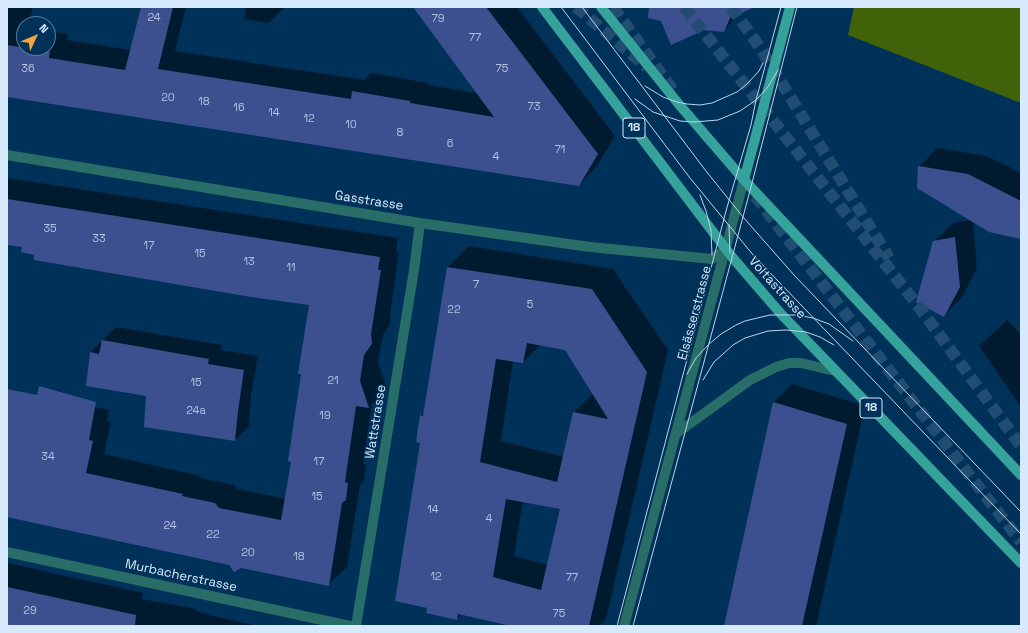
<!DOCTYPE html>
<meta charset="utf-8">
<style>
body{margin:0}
#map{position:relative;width:1028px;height:633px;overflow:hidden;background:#003259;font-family:"Space Grotesk",sans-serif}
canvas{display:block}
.frame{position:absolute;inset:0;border:8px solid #d7e9fc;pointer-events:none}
.north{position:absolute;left:16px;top:16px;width:40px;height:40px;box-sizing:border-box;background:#003259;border:1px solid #567b9a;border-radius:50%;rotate:46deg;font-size:11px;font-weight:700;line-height:16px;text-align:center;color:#d7e9fc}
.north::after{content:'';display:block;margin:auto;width:14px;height:18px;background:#f2a541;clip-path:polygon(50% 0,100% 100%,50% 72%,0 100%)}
</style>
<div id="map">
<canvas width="1028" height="633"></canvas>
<div class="frame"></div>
<div class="north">N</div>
</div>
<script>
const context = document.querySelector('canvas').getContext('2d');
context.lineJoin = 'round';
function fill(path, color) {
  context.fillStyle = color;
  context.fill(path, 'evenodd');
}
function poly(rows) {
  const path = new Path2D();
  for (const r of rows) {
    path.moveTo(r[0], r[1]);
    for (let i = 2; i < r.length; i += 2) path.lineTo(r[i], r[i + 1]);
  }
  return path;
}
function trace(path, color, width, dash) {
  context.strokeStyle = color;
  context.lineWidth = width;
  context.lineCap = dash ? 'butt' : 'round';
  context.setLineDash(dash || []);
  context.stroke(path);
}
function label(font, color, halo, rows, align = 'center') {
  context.font = font + ' "Space Grotesk",sans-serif';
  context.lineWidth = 3;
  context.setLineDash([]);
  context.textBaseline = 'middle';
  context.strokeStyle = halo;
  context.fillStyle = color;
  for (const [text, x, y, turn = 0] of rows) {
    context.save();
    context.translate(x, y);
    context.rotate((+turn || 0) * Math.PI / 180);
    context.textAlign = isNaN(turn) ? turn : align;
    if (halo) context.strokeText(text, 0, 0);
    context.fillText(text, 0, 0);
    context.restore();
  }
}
const green = poly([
 [854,7,1021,7,1021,103,848,35]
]);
const shadow = poly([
 [7,7,33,7,29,24,24,24,24,48,48,48,48,31,68,34,67,40,131,50,142,7,186,7,175,51,364,80,371,73,428,83,427,85,477,93,414,7,517,7,615,136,597,166,579,185,7,96],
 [246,7,285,7,269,23,244,19],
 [656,7,746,7,723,31],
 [937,148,987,156,1021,173,1021,238,973,221,977,268,962,297,944,315,934,242,953,223,971,220,919,167],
 [7,178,398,238,396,251,399,252,390,315,390,324,383,335,378,362,387,389,372,404,363,464,366,464,364,480,360,485,347,567,328,585,7,516,7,390,109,410,107,421,111,422,104,454,201,476,200,478,234,485,237,489,286,499,303,374,310,304,35,254,23,246,7,244],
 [469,246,613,269,668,350,606,619,599,626,523,626,461,614,457,619,428,607,421,442,421,416,425,412,448,267],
 [540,345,565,349,593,394,574,412,564,457,501,441,513,361,523,362],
 [523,501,561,508,548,565,514,556],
 [1007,320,1021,335,1021,407,979,346],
 [116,327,222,345,221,350,258,356,251,396,249,426,235,440,148,395,91,352],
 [792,384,865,406,816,626,725,626,774,402],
 [7,563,143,593,142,599,196,609,196,611,209,614,209,615,258,626,7,626]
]);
const building = poly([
 [141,7,173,7,158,69,351,99,352,91,410,101,410,103,494,117,413,7,486,7,598,154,579,186,7,97,7,45,50,52,49,58,125,70],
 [649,7,755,7,730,18,724,32,704,30,671,45,661,21,648,18],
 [918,166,968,174,1021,201,1021,239,989,232,917,188],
 [7,199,380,257,378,270,381,270,371,334,372,344,364,355,360,381,369,408,356,406,345,482,348,483,346,500,342,503,329,586,241,568,234,572,229,565,7,517,7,389,37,395,39,386,96,402,89,440,93,441,86,473,183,494,182,496,215,503,219,508,281,520,291,462,288,461,301,374,298,374,309,305,251,297,34,260,34,255,21,252,22,247,7,245],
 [955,237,960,287,944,317,916,302,933,241],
 [447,267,592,289,647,372,589,626,511,626,458,614,457,620,426,613,427,608,395,601,420,443,416,442,420,415,423,416],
 [527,343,565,350,608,419,573,412,557,482,480,462,496,359,523,363],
 [506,499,560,509,541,590,493,577],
 [102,340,209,359,208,364,244,370,238,411,235,441,144,427,146,396,86,386,90,352,99,354],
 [773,402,847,424,802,626,724,626],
 [7,587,136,615,135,626,7,626]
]);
const highwayTunnel = poly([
 [576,7,647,67],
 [613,7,675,93],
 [684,7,919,307,1021,446],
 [731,7,759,46,889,258],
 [755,196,1021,542]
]);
const minor = poly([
 [7,155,420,223,590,247,712,259,726,249],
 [677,433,750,380,776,367,789,363,801,363,835,371],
 [7,552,350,626],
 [356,626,414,270,420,223],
 [624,626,744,180]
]);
const major = poly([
 [542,7,732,257,781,314,1021,563],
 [601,7,677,102,744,180,1021,475],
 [744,180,790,7]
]);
const tram = poly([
 [561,7,690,178,754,256,1021,534],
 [582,7,706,171,743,217,794,275,1021,512],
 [645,86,663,97,677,102,687,104,700,105,712,103,737,92,747,84,759,71,763,63],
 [635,99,653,112,680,121,694,122,718,120,740,111,756,100,768,87,778,70],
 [700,195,706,211,711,230,712,255],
 [729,225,730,253],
 [687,374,696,358,709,344,721,334,736,325,745,321,770,315,797,315,813,318,829,324,853,341],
 [703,380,714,362,733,345,745,338,768,331,786,330,806,332,820,337,834,345],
 [617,626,726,211,751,125,756,100,781,7],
 [633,626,751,187,797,7]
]);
const numberNames = [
 ["24",154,18],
 ["79",438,19],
 ["77",475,38],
 ["36",28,69],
 ["75",502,69],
 ["20",168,98],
 ["18",204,102],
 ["73",534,107],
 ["16",239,108],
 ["14",274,113],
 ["12",309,119],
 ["10",351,125],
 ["8",400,133],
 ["6",450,144],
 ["71",560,150],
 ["4",496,157],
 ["35",50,229],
 ["33",99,239],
 ["17",149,246],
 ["15",200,254],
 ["13",249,262],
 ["11",291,268],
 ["7",476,285],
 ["5",530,305],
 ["22",454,310],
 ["21",333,381],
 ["15",196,383],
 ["24a",196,411],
 ["19",325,416],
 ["34",48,457],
 ["17",319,462],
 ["15",317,497],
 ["14",433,510],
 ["4",489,519],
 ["24",170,526],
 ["22",213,535],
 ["20",248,553],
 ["18",299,557],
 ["12",436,577],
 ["77",572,578],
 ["29",30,611],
 ["75",559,614]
];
const shields = [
 [634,128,22],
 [871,408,22]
];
const shieldNames = [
 ["18",634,128],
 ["18",871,408]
];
const streetNames = [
 ["Gasstrasse",369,201,9],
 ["Voltastrasse",777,288,48],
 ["Elsässerstrasse",695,313,-75],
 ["Wattstrasse",376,422,-81],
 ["Murbacherstrasse",181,576,12]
];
fill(green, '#426209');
fill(shadow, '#0007');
fill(building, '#3c5090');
trace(highwayTunnel, '#204d71', 12, [12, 6]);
trace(minor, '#286d68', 10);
trace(major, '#35a29b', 10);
trace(tram, '#bfd5ea', 1);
label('11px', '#b0c3e1', null, numberNames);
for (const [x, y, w] of shields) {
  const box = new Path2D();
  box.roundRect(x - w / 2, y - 10, w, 20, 3);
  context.fillStyle = '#003259';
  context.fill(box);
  trace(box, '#d7e9fc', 1);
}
label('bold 12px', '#d7e9fc', null, shieldNames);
label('13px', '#d7e9fc', '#003259', streetNames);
</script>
